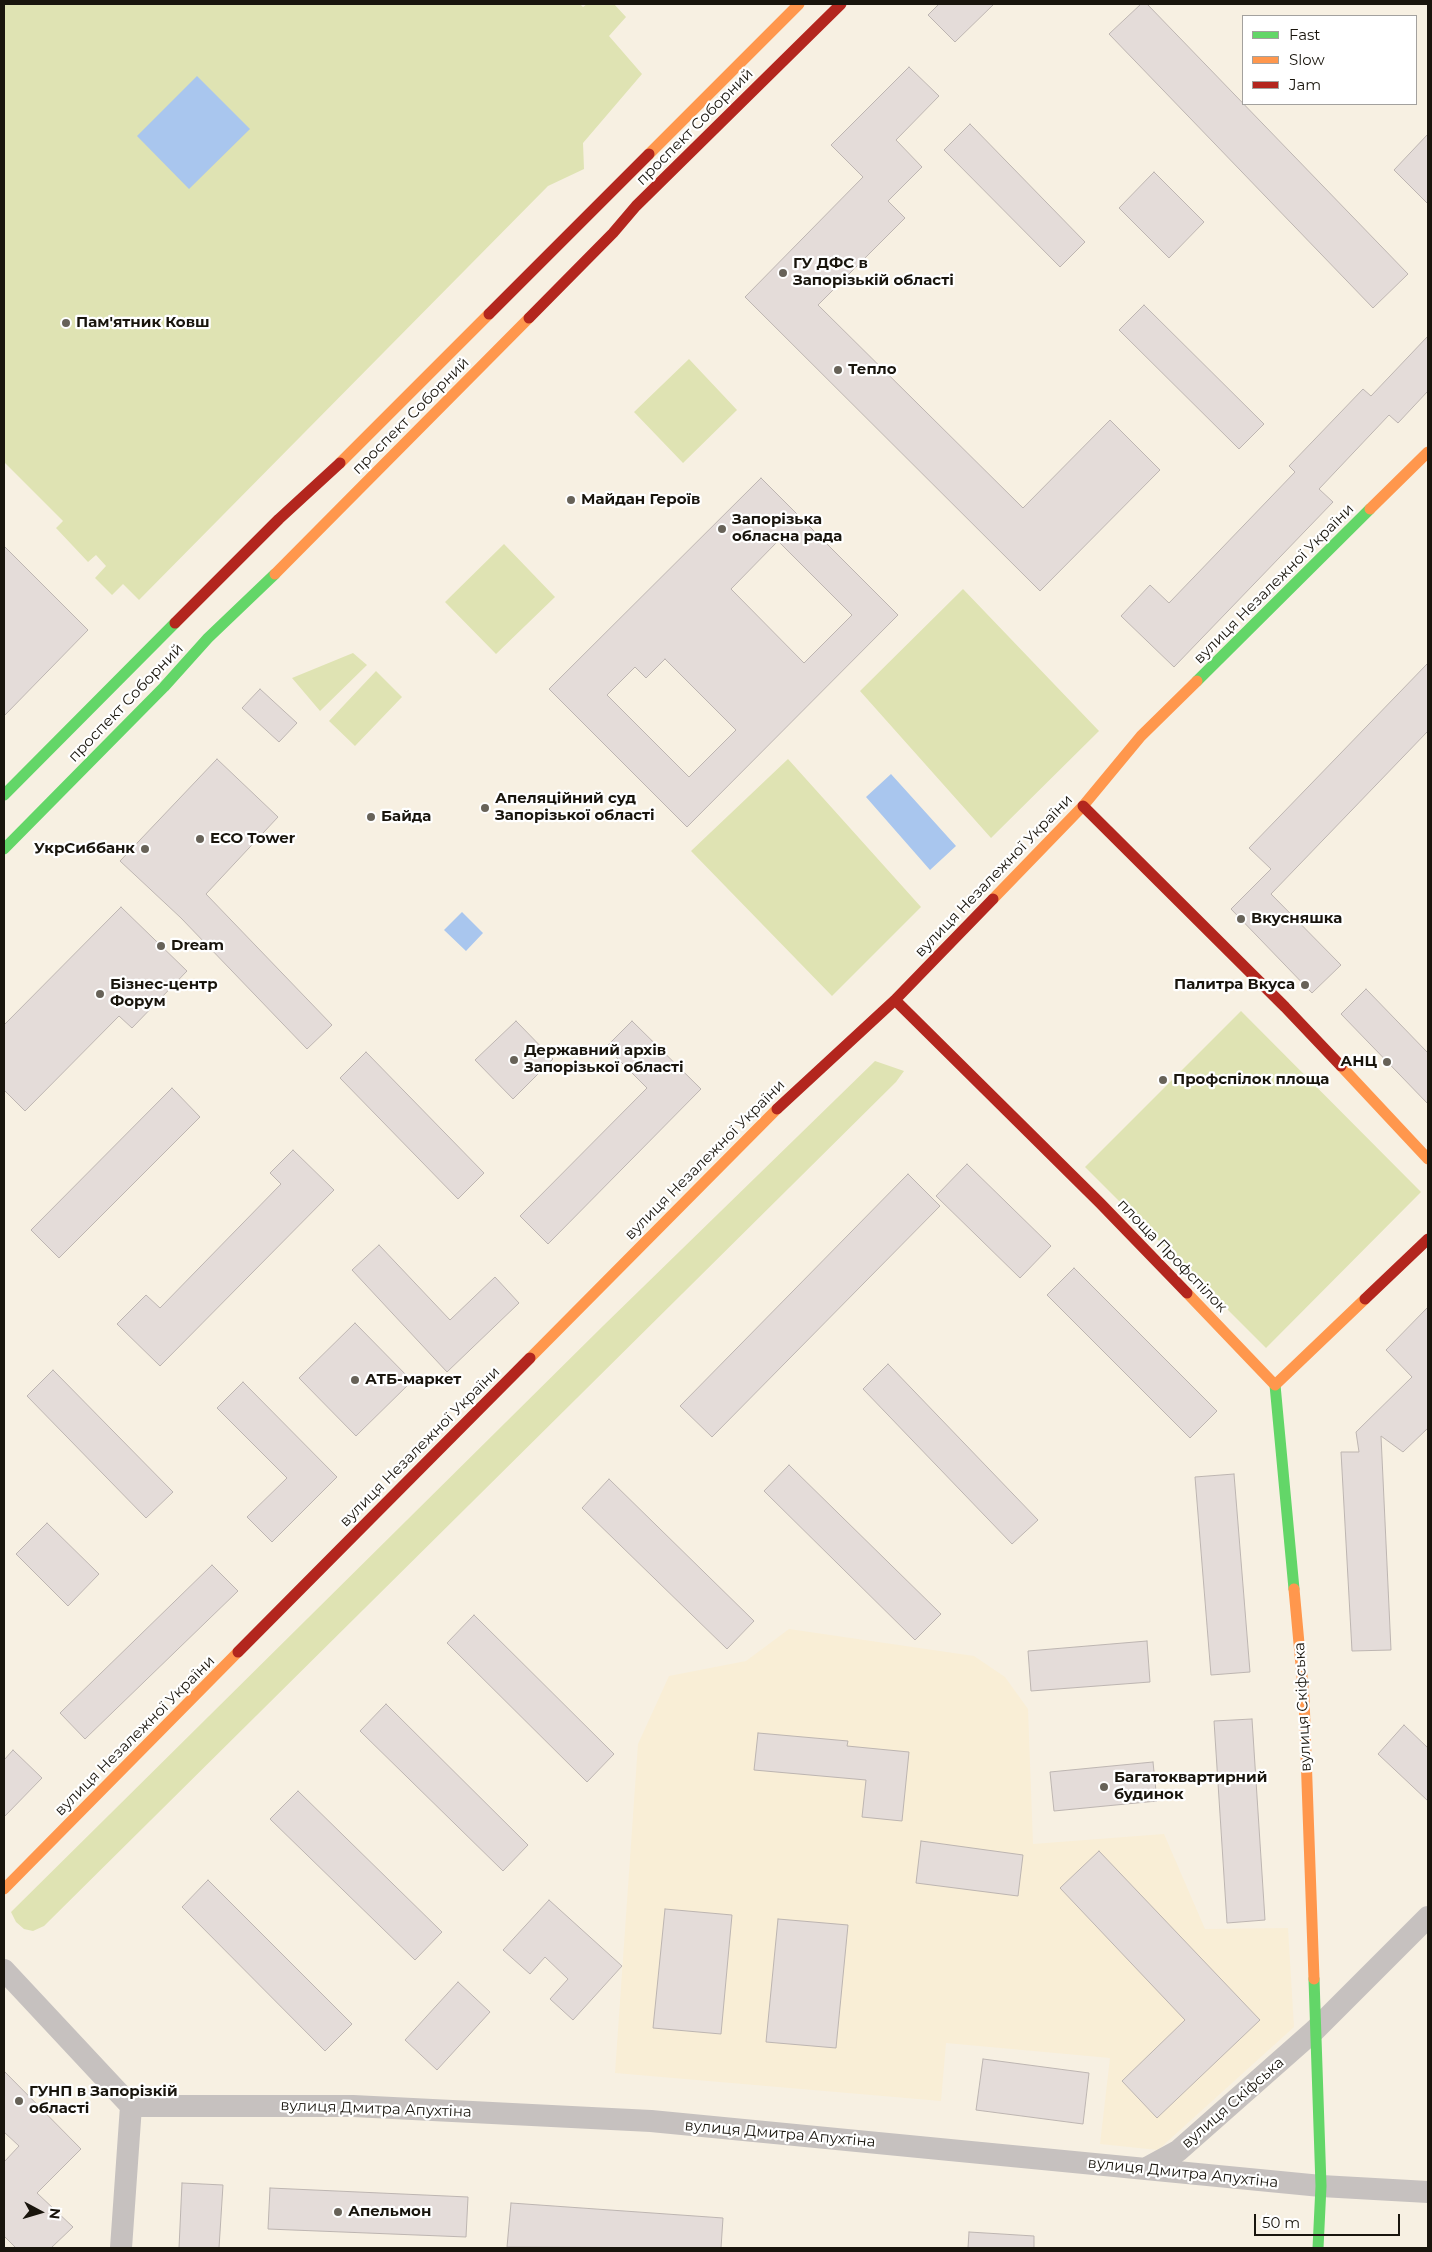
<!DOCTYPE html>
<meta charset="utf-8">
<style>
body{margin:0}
#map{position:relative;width:1432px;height:2252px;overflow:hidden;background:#f7f0e2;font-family:Montserrat,sans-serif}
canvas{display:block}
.frame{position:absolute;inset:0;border:5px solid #19150d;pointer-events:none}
.legend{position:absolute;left:1242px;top:15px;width:175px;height:90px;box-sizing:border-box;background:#fff;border:1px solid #a3a19e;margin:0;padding:6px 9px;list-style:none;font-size:15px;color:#19150d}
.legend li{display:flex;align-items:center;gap:10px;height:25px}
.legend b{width:25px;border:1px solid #a3a19e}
.north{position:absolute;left:15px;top:2187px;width:50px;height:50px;-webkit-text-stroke:4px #fff;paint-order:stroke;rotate:96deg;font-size:14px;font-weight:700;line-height:20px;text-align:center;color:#19150d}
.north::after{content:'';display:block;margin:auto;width:18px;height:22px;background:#19150d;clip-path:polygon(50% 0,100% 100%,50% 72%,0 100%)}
.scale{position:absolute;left:1254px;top:2214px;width:146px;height:22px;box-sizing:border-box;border:2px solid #19150d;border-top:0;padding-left:6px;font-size:15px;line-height:18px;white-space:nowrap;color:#19150d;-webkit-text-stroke:4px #fff;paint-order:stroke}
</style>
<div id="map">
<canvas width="1432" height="2252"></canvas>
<div class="frame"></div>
<ul class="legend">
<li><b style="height:6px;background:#63d668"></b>Fast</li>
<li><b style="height:6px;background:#ff974d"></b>Slow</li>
<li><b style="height:6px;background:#b3261e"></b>Jam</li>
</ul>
<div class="north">N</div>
<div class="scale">50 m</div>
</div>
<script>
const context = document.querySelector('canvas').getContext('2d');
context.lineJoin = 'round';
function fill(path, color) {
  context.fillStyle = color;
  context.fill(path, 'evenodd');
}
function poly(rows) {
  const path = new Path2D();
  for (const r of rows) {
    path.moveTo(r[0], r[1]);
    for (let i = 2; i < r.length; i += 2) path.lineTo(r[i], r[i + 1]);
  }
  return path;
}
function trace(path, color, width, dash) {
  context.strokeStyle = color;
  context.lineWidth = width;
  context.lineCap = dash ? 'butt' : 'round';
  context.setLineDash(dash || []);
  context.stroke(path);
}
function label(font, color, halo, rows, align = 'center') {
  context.font = font + ' Montserrat,sans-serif';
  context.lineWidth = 4.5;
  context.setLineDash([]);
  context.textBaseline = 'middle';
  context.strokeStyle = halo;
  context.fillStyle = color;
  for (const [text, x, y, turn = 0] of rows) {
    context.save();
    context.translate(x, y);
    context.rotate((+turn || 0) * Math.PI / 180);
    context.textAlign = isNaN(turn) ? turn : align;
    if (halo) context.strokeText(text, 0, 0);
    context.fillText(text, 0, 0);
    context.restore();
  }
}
const built = poly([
 [789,1629,974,1656,1005,1677,1028,1709,1033,1844,1164,1834,1205,1929,1288,1928,1294,2027,1158,2150,1100,2144,1110,2058,946,2043,941,2101,615,2073,638,1744,669,1676,746,1661]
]);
const green = poly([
 [4,4,580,4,583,7,587,4,614,4,626,17,609,36,642,74,583,143,584,169,548,186,139,600,123,584,112,595,95,578,106,566,96,555,88,562,56,528,63,521,4,462],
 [689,359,737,410,683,463,634,412],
 [504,544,555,597,496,654,445,602],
 [963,589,1099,731,991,838,860,691],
 [353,653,367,665,320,711,292,678],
 [376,671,402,697,355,746,329,721],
 [788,759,921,907,832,996,691,851],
 [1241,1011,1421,1192,1266,1348,1085,1167],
 [875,1061,904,1071,896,1082,44,1926,33,1931,24,1929,16,1922,11,1912,604,1325]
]);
const water = poly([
 [197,76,250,129,189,189,137,136],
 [891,774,956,846,930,870,866,797],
 [462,912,483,933,466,951,444,930]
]);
const building = poly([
 [939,4,994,4,955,42,928,15,939,4],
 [1141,4,1147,4,1408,274,1373,308,1109,34,1141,4],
 [909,67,939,96,896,140,922,167,888,201,905,218,818,305,1023,508,1110,420,1160,470,1040,591,745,297,863,177,831,145,909,67],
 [970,124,1085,242,1060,267,944,150,970,124],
 [1428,134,1428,204,1394,170,1428,134],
 [1154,172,1204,222,1169,258,1119,208,1154,172],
 [1144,305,1264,424,1239,449,1119,330,1144,305],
 [1428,336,1428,391,1398,423,1389,415,1319,489,1333,502,1174,667,1121,616,1150,585,1169,603,1295,472,1289,466,1363,389,1371,396,1428,336],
 [761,478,898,615,687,827,549,689,761,478],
 [778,541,852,615,804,663,731,589,778,541],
 [665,659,736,730,689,777,607,695,635,667,646,678,665,659],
 [4,546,88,630,4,716,4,546],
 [1428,663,1428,731,1271,894,1341,965,1312,993,1231,909,1271,869,1249,848,1428,663],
 [260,689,297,723,279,742,242,708,260,689],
 [217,759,278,817,206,894,332,1025,307,1049,181,918,120,861,217,759],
 [121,907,187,971,132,1028,119,1016,25,1111,4,1090,4,1025,121,907],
 [1366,989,1428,1053,1428,1104,1341,1014,1366,989],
 [516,1021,553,1059,513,1099,475,1060,516,1021],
 [632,1021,701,1089,548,1244,520,1216,647,1088,606,1047,632,1021],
 [366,1052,484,1173,458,1199,340,1078,366,1052],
 [172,1088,200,1117,59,1258,31,1230,172,1088],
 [293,1150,334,1190,160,1366,117,1324,146,1295,160,1308,281,1184,270,1173,293,1150],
 [967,1164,1051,1246,1020,1278,936,1196,967,1164],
 [908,1174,940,1206,712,1437,680,1406,908,1174],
 [379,1245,450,1320,495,1277,519,1303,447,1372,352,1270,379,1245],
 [1074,1268,1217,1411,1190,1438,1047,1295,1074,1268],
 [1428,1307,1428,1428,1403,1452,1381,1436,1391,1650,1352,1651,1341,1452,1359,1452,1356,1432,1412,1377,1386,1350,1428,1307],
 [355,1323,412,1381,356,1436,299,1378,355,1323],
 [888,1364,1038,1520,1012,1544,863,1389,888,1364],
 [53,1370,173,1492,146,1518,27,1396,53,1370],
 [243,1382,337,1477,272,1542,247,1517,287,1478,217,1408,243,1382],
 [789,1465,941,1614,915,1640,764,1491,789,1465],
 [1234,1474,1250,1672,1211,1675,1195,1477,1234,1474],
 [609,1479,754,1621,727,1649,582,1508,609,1479],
 [47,1523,99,1574,68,1606,16,1554,47,1523],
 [212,1565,238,1591,85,1739,60,1713,212,1565],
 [474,1615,614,1754,587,1782,447,1643,474,1615],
 [1147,1641,1150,1682,1031,1691,1028,1651,1147,1641],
 [386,1704,528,1845,503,1871,360,1731,386,1704],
 [1252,1719,1265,1920,1227,1923,1214,1721,1252,1719],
 [1404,1725,1428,1748,1428,1801,1378,1754,1404,1725],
 [758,1733,848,1741,847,1746,909,1752,902,1821,862,1817,866,1780,754,1770,758,1733],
 [13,1750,42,1778,4,1817,4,1760,13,1750],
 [1153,1762,1157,1801,1054,1811,1050,1772,1153,1762],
 [298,1791,442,1932,415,1960,270,1819,298,1791],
 [921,1841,1023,1855,1018,1896,916,1883,921,1841],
 [1099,1851,1260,2020,1157,2118,1122,2081,1185,2020,1060,1888,1099,1851],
 [208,1880,352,2024,325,2051,182,1907,208,1880],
 [549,1900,622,1966,573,2020,550,1999,568,1979,545,1957,530,1974,503,1950,549,1900],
 [665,1909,732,1915,721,2034,653,2028,665,1909],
 [778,1919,848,1925,836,2048,766,2042,778,1919],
 [458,1982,490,2012,437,2070,405,2040,458,1982],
 [983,2059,1089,2073,1083,2124,976,2110,983,2059],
 [4,2071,81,2149,37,2193,73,2227,51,2248,16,2248,4,2236,4,2162,19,2146,4,2132,4,2071],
 [182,2183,223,2185,219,2248,179,2248,182,2183],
 [270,2188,468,2197,466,2237,268,2229,270,2188],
 [511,2203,723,2218,721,2248,507,2247,511,2203],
 [969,2232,1034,2236,1034,2248,968,2248,969,2232]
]);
const street = poly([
 [4,1970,131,2106,121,2248],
 [131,2106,353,2106,651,2121,1321,2186,1428,2192],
 [1145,2169,1178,2151,1315,2030,1428,1917]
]);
const fast = poly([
 [1197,681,1370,509],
 [4,795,175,623],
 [4,849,164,687,208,638,275,574],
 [1275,1385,1294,1589],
 [1314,1979,1321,2186,1318,2248]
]);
const slow = poly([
 [649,154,799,4],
 [340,463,489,314],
 [1370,509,1428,452],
 [275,574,529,318],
 [993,899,1083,806,1141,736,1197,681],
 [1341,1066,1428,1159],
 [1187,1293,1275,1385,1365,1299],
 [530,1358,777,1109],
 [1294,1589,1304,1698,1314,1979],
 [4,1889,238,1652]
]);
const jam = poly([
 [489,314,649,154],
 [529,318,613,233,636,206,841,4],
 [175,623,279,519,340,463],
 [1083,806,1285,1007,1341,1066],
 [895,1000,1100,1203,1187,1293],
 [777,1109,895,1000,993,899],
 [1365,1299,1428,1239],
 [238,1652,530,1358]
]);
const markers = [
 [783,273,5,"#676258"],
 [66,323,5,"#676258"],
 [838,370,5,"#676258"],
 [571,500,5,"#676258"],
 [722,529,5,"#676258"],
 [485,808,5,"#676258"],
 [371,817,5,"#676258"],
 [200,839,5,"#676258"],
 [145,849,5,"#676258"],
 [1241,919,5,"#676258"],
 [161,946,5,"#676258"],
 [1305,985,5,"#676258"],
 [100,994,5,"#676258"],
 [514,1060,5,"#676258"],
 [1387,1062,5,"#676258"],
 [1163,1080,5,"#676258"],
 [355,1380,5,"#676258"],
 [1104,1787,5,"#676258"],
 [19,2101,5,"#676258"],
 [338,2212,5,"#676258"]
];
const streetNames = [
 ["проспект Соборний",695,127,-45],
 ["проспект Соборний",411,416,-45],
 ["вулиця Незалежної України",1274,584,-45],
 ["проспект Соборний",126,703,-46],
 ["вулиця Незалежної України",994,876,-46],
 ["вулиця Незалежної України",705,1160,-45],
 ["площа Профспілок",1172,1256,46],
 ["вулиця Незалежної України",420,1447,-45],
 ["вулиця Скіфська",1303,1707,-93],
 ["вулиця Незалежної України",135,1736,-45],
 ["вулиця Скіфська",1233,2103,-41],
 ["вулиця Дмитра Апухтіна",376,2109,2],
 ["вулиця Дмитра Апухтіна",780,2134,5],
 ["вулиця Дмитра Апухтіна",1183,2173,6]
];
const poiNames = [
 ["ГУ ДФС в",793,264],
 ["Запорізькій області",793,281],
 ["Пам'ятник Ковш",76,323],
 ["Тепло",848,370],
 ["Майдан Героїв",581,500],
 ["Запорізька",732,520],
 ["обласна рада",732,537],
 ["Апеляційний суд",495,799],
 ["Запорізької області",495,816],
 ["Байда",381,817],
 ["ECO Tower",210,839],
 ["УкрСиббанк",135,849,"right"],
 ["Вкусняшка",1251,919],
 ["Dream",171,946],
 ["Бізнес-центр",110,985],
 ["Форум",110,1002],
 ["Палитра Вкуса",1295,985,"right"],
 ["Державний архів",524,1051],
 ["Запорізької області",524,1068],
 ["АНЦ",1377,1062,"right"],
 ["Профспілок площа",1173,1080],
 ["АТБ-маркет",365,1380],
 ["Багатоквартирний",1114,1778],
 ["будинок",1114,1795],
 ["ГУНП в Запорізкій",29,2092],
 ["області",29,2109],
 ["Апельмон",348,2212]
];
fill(built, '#f9eed6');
fill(green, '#dfe3b3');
fill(water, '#a9c6ee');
fill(building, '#e4dcd9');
trace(building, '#bdb5b1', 1);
trace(street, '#c6c1bf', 22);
trace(fast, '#63d668', 11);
trace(slow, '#ff974d', 11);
trace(jam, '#b3261e', 11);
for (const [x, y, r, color] of markers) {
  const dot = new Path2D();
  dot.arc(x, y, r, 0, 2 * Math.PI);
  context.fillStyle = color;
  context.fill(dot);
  trace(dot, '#fff', 2);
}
label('15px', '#19150d', '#fff', streetNames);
label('bold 15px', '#19150d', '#fff', poiNames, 'left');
</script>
